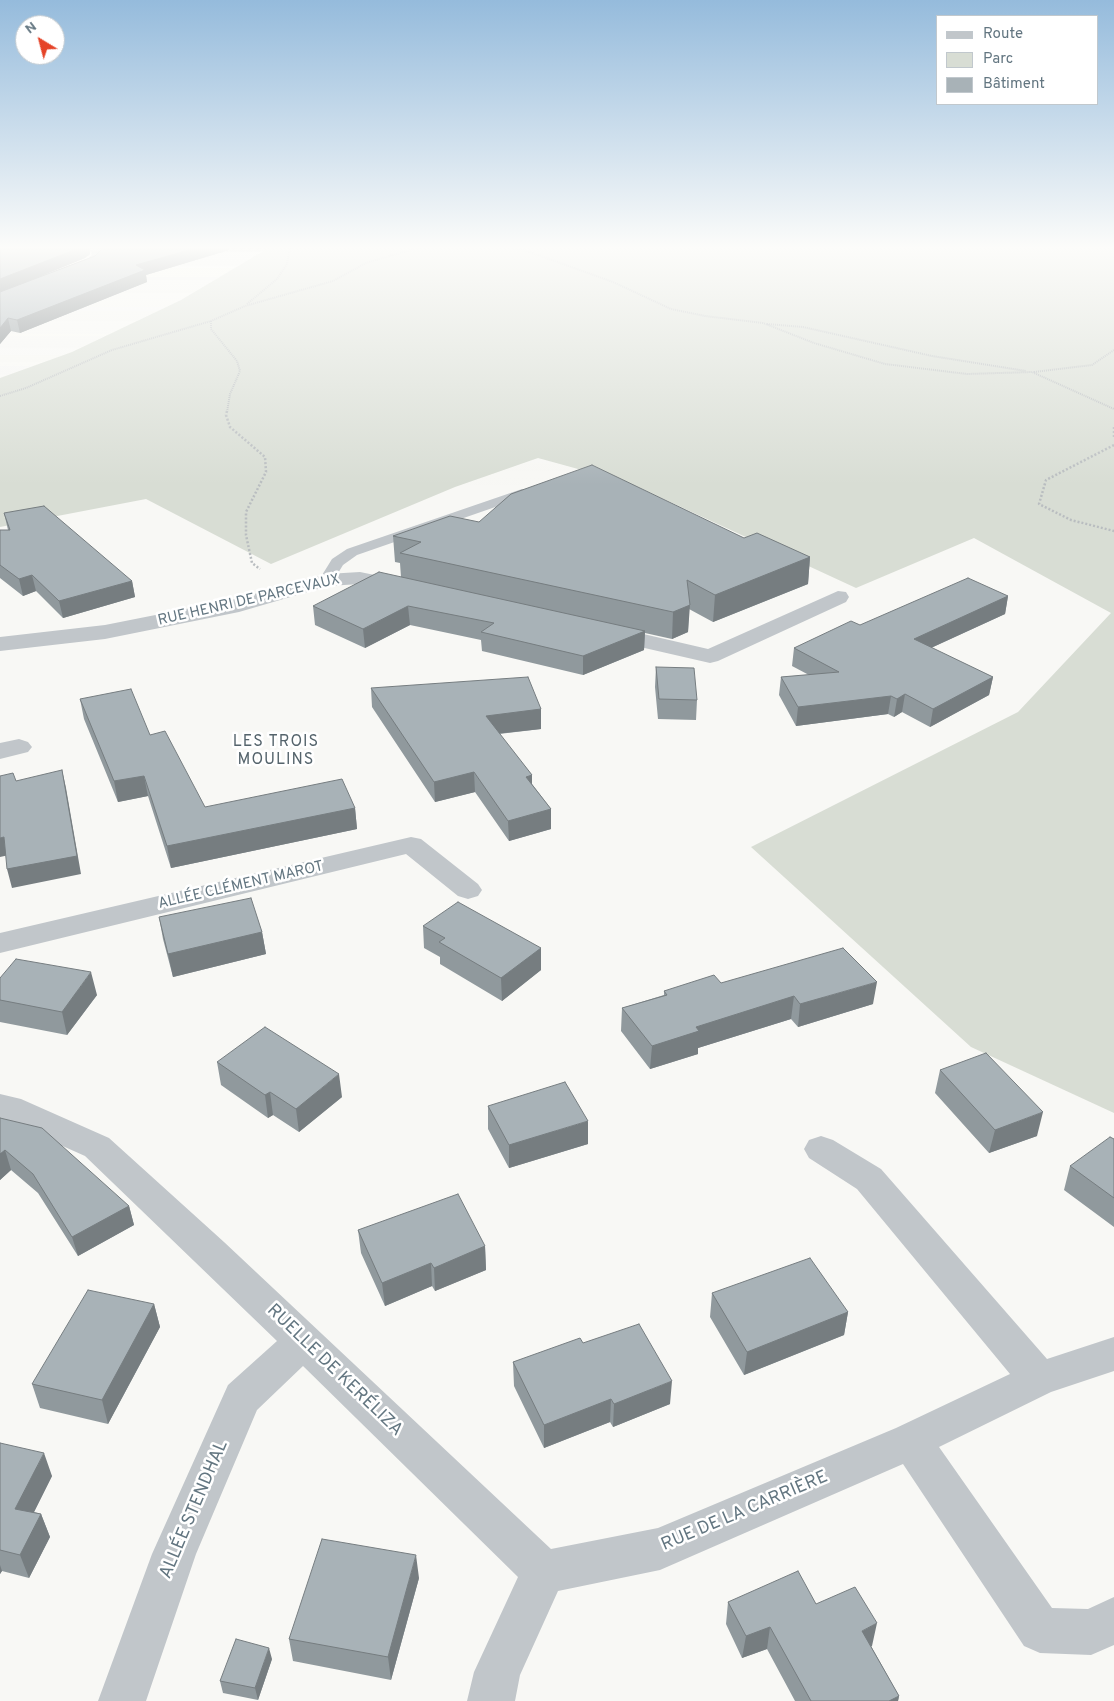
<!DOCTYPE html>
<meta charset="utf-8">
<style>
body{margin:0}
#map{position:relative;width:1114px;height:1701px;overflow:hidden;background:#f8f8f5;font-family:Overpass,sans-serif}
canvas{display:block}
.legend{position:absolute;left:936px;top:15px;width:162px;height:90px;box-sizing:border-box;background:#fff;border:1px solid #c1c8cd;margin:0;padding:6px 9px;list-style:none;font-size:15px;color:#637681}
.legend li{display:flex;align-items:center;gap:10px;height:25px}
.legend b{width:25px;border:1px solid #c1c8cd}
.north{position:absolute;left:15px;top:15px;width:50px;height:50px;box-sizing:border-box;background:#fff;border:1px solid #c1c8cd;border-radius:50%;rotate:323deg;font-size:14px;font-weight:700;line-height:20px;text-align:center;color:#637681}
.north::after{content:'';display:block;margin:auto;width:18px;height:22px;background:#e54328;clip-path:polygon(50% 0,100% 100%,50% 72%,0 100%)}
</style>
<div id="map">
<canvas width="1114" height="1701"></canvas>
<ul class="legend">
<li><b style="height:6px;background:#c1c6ca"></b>Route</li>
<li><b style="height:14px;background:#d8ddd4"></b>Parc</li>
<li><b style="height:14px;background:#a8b2b7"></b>Bâtiment</li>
</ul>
<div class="north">N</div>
</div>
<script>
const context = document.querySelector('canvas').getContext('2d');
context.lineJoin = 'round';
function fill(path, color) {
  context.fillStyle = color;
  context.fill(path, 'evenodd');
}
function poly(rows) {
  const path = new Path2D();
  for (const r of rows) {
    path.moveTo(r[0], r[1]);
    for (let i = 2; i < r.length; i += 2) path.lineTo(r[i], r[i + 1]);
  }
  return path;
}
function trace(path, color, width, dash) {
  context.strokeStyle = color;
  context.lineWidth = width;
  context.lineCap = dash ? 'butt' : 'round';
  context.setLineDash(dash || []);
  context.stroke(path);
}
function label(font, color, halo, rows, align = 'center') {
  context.font = font + ' Overpass,sans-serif';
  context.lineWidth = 5;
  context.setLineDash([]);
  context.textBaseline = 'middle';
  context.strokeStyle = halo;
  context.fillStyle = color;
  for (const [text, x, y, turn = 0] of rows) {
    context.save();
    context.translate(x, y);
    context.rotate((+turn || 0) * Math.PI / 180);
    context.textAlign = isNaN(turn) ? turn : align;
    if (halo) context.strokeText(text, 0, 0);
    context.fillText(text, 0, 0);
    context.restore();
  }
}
const green = poly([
 [261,247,1114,247,1114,1113,971,1047,751,847,1018,712,1111,613,974,538,856,588,629,483,538,458,455,487,271,564,146,499,0,527,0,378,72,352,181,300,265,250]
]);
const pathFar1 = poly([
 [503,247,524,250,613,282,671,309,705,316,763,323,814,343,885,364,967,374,1032,372,1114,409],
 [247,304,277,279,287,264,290,247],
 [211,321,211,329,237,361,240,371,230,394,227,412],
 [767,324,803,327,932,356,1026,371],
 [1034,372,1092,365,1114,350],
 [0,396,26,388,112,350,211,321,245,306,333,281,366,263,420,247]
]);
const path = poly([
 [227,411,226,415,230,427,265,457,266,472,246,512,246,535,252,563,260,569],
 [1114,427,1114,439],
 [1114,445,1046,480,1039,504,1071,520,1114,531]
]);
const lane = poly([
 [522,489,529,493,527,496,357,555,343,565,332,583,327,585,322,583,319,580,332,559,347,549,522,489]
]);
const street = poly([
 [91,247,104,247,106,256,96,266,0,304,0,295,86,260,92,255,91,247],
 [360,572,409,582,412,587,409,592,401,593,360,584,328,586,239,612,105,639,0,651,0,637,105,625,236,599,327,574,360,572],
 [838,591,846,592,849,597,846,602,718,661,710,663,601,638,598,633,601,628,609,626,708,649,838,591],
 [19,739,28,742,32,747,28,752,0,759,0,743,19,739],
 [411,837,421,839,478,884,482,890,478,896,468,899,458,896,406,854,0,953,0,933,411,837],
 [0,1094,21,1099,109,1138,224,1242,551,1549,658,1528,896,1428,1010,1374,857,1189,809,1158,804,1149,809,1140,821,1136,833,1140,881,1169,1047,1359,1114,1337,1114,1371,1051,1392,939,1447,1052,1608,1088,1609,1114,1597,1114,1645,1091,1655,1040,1653,1024,1646,903,1464,660,1570,558,1591,520,1675,515,1701,467,1701,474,1672,518,1577,303,1366,257,1410,196,1554,146,1701,98,1701,152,1554,228,1385,277,1341,85,1156,0,1118,0,1094]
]);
const wall = poly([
 [0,247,90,247,90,254,85,258,36,278,95,256,104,247,229,247,229,250,146,275,147,282,20,333,11,331,0,344],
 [4,513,132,581,135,597,63,618,36,591,23,596,0,578,0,530,8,530],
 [479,522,744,538,810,557,808,584,713,622,689,609,688,632,672,639,645,633,644,650,583,675,482,651,481,640,410,625,365,648,315,625,313,606,401,577,400,563,395,562,393,536],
 [1008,596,1005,614,931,648,993,677,989,695,930,727,902,712,894,717,888,714,796,726,779,695,781,677,809,675,792,666,794,648,860,625],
 [656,667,697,700,696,720,658,719,655,687],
 [371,688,541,709,541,729,499,734,532,775,532,784,551,809,551,829,509,841,475,792,435,802,372,707],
 [80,699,150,735,205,807,355,808,357,829,171,868,148,796,118,802,84,719],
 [159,917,262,932,266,954,173,977,163,939],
 [423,926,541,948,541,970,502,1001,440,964,440,957,424,948],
 [0,978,97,995,67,1035,0,1022],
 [721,983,873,1004,798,1027,791,1019,698,1048,698,1054,650,1069,621,1031,622,1008,664,995,664,991],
 [217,1062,342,1097,299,1132,273,1115,268,1118,221,1085],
 [940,1070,1037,1136,989,1153,935,1093],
 [488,1106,588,1144,509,1168,488,1129],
 [0,1118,129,1206,134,1225,78,1256,38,1193,11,1170,0,1180],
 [1114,1139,1114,1227,1064,1190,1070,1166],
 [358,1230,485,1246,486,1270,435,1291,432,1286,385,1306,361,1253],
 [712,1293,848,1312,844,1335,744,1375,710,1317],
 [154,1304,160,1327,108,1424,40,1408,32,1384],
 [583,1343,670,1404,613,1427,610,1422,544,1448,514,1386,513,1362],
 [0,1443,52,1476,34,1512,41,1514,50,1537,29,1578,2,1571,0,1574],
 [419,1578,391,1680,293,1661,289,1639],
 [728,1602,816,1604,872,1646,871,1646,899,1696,898,1701,795,1701,767,1649,742,1658,726,1624],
 [272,1659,258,1700,223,1693,220,1681]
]);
const shadedWall = poly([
 [82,247,90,247,90,254,85,258,0,293,0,279],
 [200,247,229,247,229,250,146,275,147,282,20,333,17,320,136,265],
 [8,318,11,331,0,344,0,328],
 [810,557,808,584,713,622,715,595],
 [32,575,36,591,23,596,19,579],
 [132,581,135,597,63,618,59,601],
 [1008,596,1005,614,911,657,914,639],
 [690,605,688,632,672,639,673,612],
 [408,606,410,625,365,648,363,629],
 [645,631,644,650,583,675,583,656],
 [993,677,989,695,930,727,933,709],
 [905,694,902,712,894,717,897,699],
 [891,696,888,714,796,726,798,707],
 [541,709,541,729,486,735,486,716],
 [62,770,66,788,81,874,12,888,7,869],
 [474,772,475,792,435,802,434,782],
 [532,775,532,795,526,777],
 [144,776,148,796,118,802,114,781],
 [355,808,357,829,171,868,167,846],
 [551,809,551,829,509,841,508,821],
 [4,837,9,855,0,857,0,838],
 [262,932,266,954,173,977,168,954],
 [541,948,541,970,502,1001,501,978],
 [91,972,97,995,67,1035,62,1012],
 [877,982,873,1004,798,1027,800,1004],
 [794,996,791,1019,698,1048,698,1054,650,1069,652,1046,696,1027],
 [339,1074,342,1097,299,1132,296,1109],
 [270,1092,273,1115,268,1118,265,1095],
 [1043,1112,1037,1136,989,1153,995,1130],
 [588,1121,588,1144,509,1168,509,1145],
 [5,1150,11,1170,0,1180,0,1154],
 [129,1206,134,1225,78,1256,72,1237],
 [485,1246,486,1270,435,1291,434,1268],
 [431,1263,432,1286,385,1306,382,1283],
 [154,1304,160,1327,108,1424,102,1400],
 [848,1312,844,1335,744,1375,747,1352],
 [672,1381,670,1404,613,1427,614,1404],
 [611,1399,610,1422,544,1448,544,1425],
 [44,1453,52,1476,24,1532,15,1509],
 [41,1514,50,1537,29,1578,20,1555],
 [416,1555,419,1578,391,1680,388,1657],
 [0,1565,2,1571,0,1574],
 [877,1623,872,1646,857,1654,862,1631],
 [770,1627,767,1649,742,1658,746,1636],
 [269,1648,272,1659,258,1700,255,1688],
 [899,1696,898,1701,889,1701]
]);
const building = poly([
 [0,247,82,247,0,279,0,247],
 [104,247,200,247,136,265,145,270,17,320,8,318,0,328,0,292,95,256,104,247],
 [592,465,744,538,757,533,810,557,715,595,687,580,690,605,673,612,400,553,421,542,393,536,450,516,479,522,511,494,592,465],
 [44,506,132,581,59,601,32,575,19,579,0,565,0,530,10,530,4,513,44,506],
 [379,572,645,631,583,656,481,632,494,623,408,606,363,629,313,606,379,572],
 [968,578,1008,596,914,639,993,677,933,709,905,694,897,699,891,696,798,707,781,677,839,672,794,648,851,621,860,625,968,578],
 [656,667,694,668,697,700,659,699,656,667],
 [528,677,541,709,486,716,532,775,526,777,551,809,508,821,474,772,434,782,371,688,528,677],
 [131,689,150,735,165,731,205,807,342,779,355,808,167,846,144,776,114,781,80,699,131,689],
 [62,770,77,856,7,869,4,837,0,838,0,776,13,773,16,781,62,770],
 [251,898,262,932,168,954,159,917,251,898],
 [458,902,541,948,501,978,439,942,445,938,423,926,458,902],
 [843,948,877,982,800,1004,794,996,696,1027,699,1031,652,1046,622,1008,667,995,664,991,714,975,721,983,843,948],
 [16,959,91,972,62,1012,0,1000,0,978,16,959],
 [265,1027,339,1074,296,1109,270,1092,265,1095,217,1062,265,1027],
 [986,1053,1043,1112,995,1130,940,1070,986,1053],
 [565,1082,588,1121,509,1145,488,1106,565,1082],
 [0,1118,42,1128,129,1206,72,1237,33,1174,5,1150,0,1154,0,1118],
 [1110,1137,1114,1139,1114,1198,1070,1166,1110,1137],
 [458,1194,485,1246,434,1268,431,1263,382,1283,358,1230,458,1194],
 [810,1258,848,1312,747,1352,712,1293,810,1258],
 [88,1290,154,1304,102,1400,32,1384,88,1290],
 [639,1324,672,1381,614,1404,611,1399,544,1425,513,1362,580,1338,583,1343,639,1324],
 [0,1443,44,1453,15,1509,41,1514,20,1555,0,1550,0,1443],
 [322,1539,416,1555,388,1657,289,1639,322,1539],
 [798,1571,816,1604,855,1587,877,1623,862,1631,899,1696,889,1701,811,1701,770,1627,746,1636,728,1602,798,1571],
 [236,1639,269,1648,255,1688,220,1681,236,1639]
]);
const streetNames = [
 ["RUE HENRI DE PARCEVAUX",249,601,-13],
 ["ALLÉE CLÉMENT MAROT",241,886,-13]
];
const neighbourhoodNames = [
 ["LES TROIS",276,743],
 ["MOULINS",276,761]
];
const nearStreetnames = [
 ["RUELLE DE KERÉLIZA",334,1371,44],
 ["ALLÉE STENDHAL",195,1510,-67],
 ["RUE DE LA CARRIÈRE",745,1512,-23]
];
fill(green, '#d8ddd4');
trace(pathFar1, '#b9bdc0', 2, [1, 1]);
trace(path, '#b9bdc0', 2.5, [2, 2]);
fill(lane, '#c1c6ca');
fill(street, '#c1c6ca');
fill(wall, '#90999d');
fill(shadedWall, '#767d80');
fill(building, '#a8b2b7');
trace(building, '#767d80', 1);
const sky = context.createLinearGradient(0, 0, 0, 485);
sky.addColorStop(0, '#95bbdc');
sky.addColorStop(0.51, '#fcfcfa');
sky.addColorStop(1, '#fcfcfa00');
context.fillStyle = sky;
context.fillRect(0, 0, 1114, 485);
label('15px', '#637681', '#fff', streetNames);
context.letterSpacing = '1px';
label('16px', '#55646c', '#fff', neighbourhoodNames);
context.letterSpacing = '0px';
label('18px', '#637681', '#fff', nearStreetnames);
</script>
